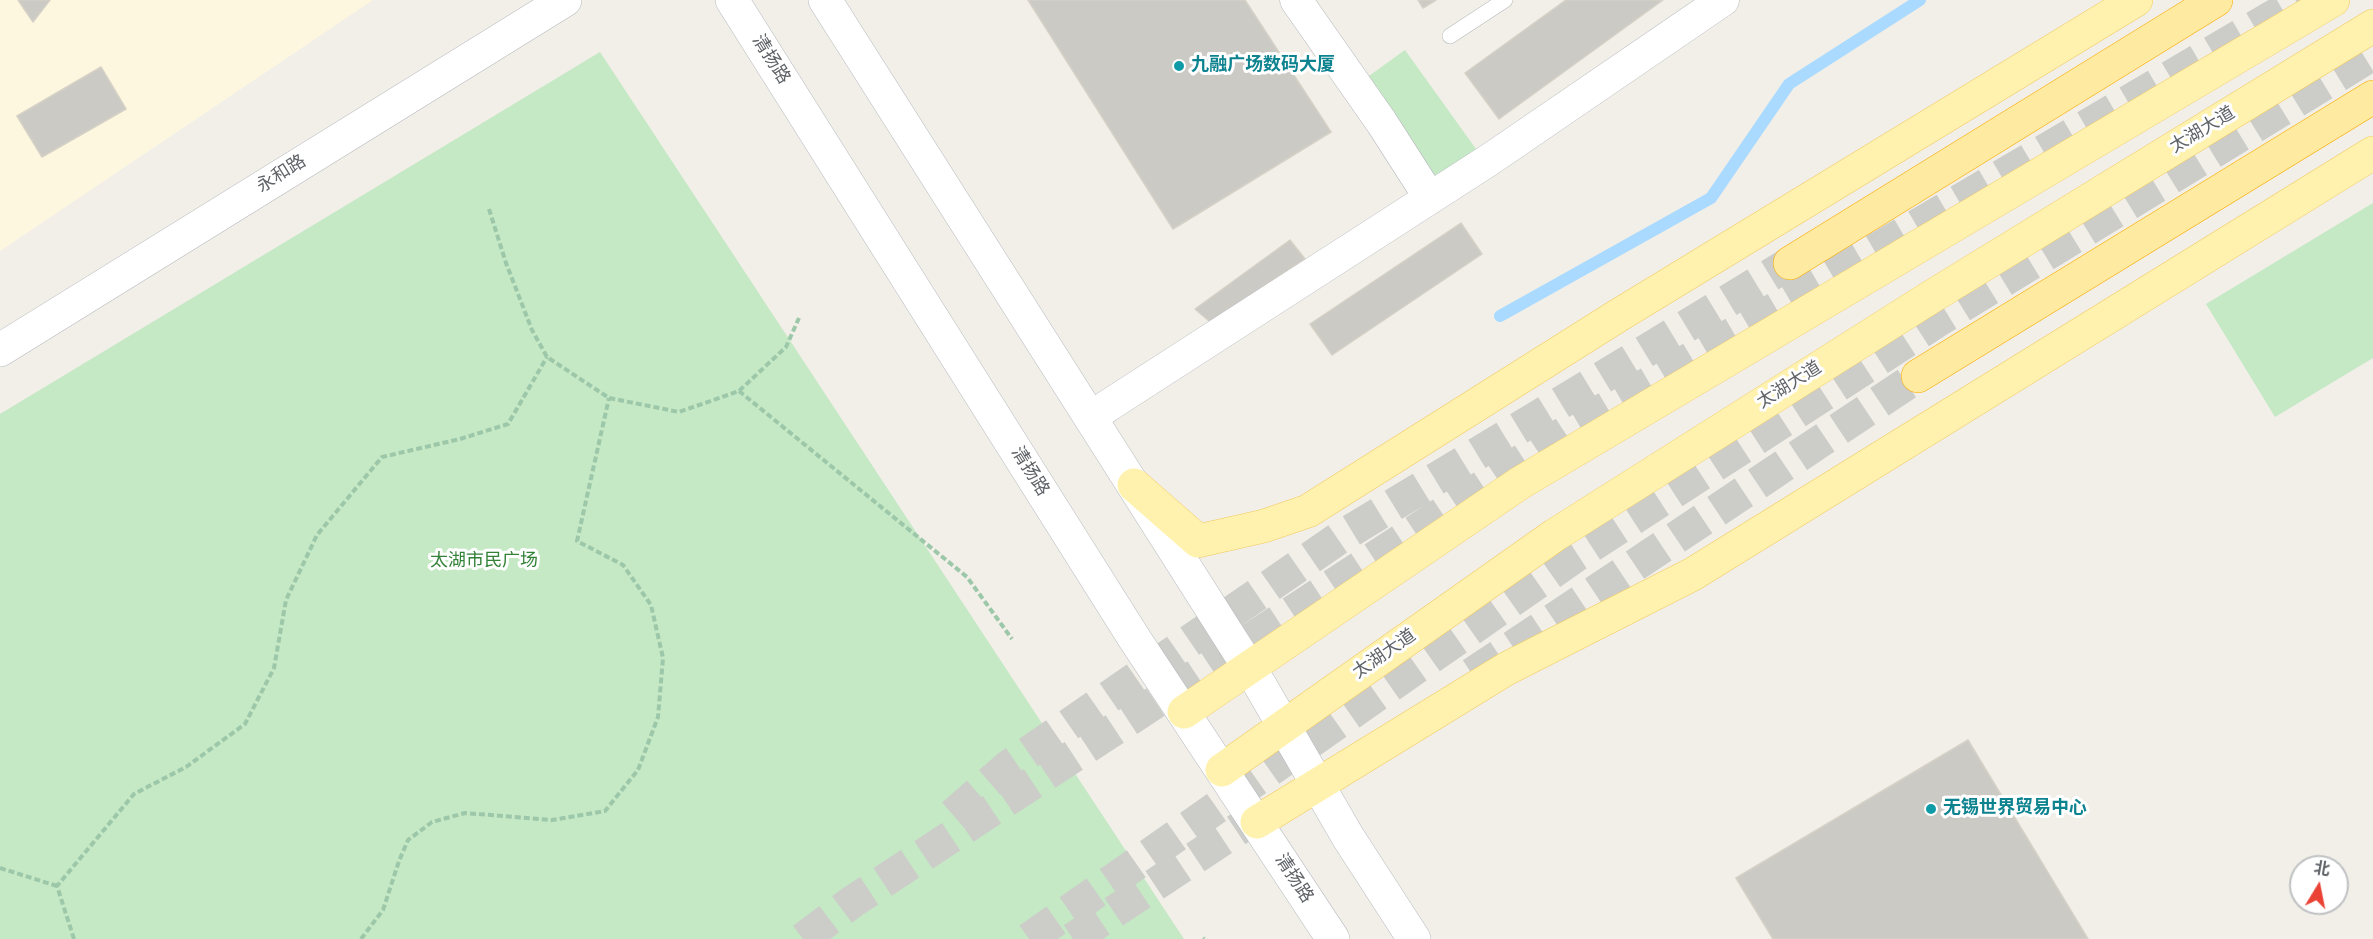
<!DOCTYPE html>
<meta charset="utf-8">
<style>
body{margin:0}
#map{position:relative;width:2373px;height:939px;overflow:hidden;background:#f1efe8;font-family:"Source Sans 3","Noto Sans SC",sans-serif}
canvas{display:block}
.north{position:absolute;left:2289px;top:855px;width:60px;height:60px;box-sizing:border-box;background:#fff;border:2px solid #bfc1c3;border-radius:50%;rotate:10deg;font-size:16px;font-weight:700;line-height:24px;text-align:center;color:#5f6368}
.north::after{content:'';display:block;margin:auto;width:21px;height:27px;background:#ea4335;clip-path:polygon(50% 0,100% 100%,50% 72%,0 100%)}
</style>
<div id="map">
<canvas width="2373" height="939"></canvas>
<div class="north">北</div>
</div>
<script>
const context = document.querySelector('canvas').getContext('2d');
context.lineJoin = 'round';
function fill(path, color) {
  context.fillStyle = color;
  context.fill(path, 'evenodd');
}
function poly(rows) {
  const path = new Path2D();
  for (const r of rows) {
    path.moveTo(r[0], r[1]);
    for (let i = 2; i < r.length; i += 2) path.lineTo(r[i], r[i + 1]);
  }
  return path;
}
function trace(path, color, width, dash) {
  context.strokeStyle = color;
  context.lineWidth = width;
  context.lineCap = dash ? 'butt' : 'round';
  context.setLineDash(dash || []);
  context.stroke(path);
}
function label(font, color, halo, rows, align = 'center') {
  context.font = font + ' "Source Sans 3","Noto Sans SC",sans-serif';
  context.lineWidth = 6;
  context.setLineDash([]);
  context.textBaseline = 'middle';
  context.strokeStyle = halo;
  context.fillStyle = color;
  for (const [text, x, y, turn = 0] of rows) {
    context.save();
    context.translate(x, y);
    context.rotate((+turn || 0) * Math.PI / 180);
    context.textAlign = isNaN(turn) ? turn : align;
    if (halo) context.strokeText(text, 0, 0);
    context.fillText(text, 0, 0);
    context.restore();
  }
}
const commercial = poly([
 [0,0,373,0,0,251]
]);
const green = poly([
 [1405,50,1476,149,1433,180,1362,81],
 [600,52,1184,939,0,939,0,414],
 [2373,203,2373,358,2275,417,2206,304]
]);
const stream = poly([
 [1500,316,1711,198,1789,84,1920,0]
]);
const building = poly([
 [18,0,50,0,33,22,18,0],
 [1028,0,1245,0,1331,132,1173,229,1028,0],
 [1418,0,1436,0,1423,8,1418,0],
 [1566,0,1663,0,1499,119,1465,73,1566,0],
 [101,67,126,109,42,157,17,116,101,67],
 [1461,223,1482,254,1332,355,1310,324,1461,223],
 [1290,240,1305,259,1210,322,1195,309,1290,240],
 [1968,740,2088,939,1773,939,1736,878,1968,740]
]);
const trunkTunnel = poly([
 [1472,674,1918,376],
 [953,815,1009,766,1339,538,1790,263],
 [803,939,852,902,1567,431,2301,0],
 [1029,939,1577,555,1939,320,2373,54],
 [1073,939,1276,804]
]);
const path = poly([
 [489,209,506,263,532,330,547,357,609,398,679,412,739,391,786,347,799,318],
 [739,391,967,577,1012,639],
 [0,868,57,886],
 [1203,938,1204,939],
 [74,939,57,886,134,794,186,767,245,724,274,668,286,600,317,535,382,457,460,439,508,424,547,357],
 [361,939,383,910,399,861,408,840,432,822,465,813,552,820,605,811,638,770,658,717,663,658,651,605,623,565,577,541,609,398]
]);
const service = poly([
 [1450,36,1505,0]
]);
const minor = poly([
 [1296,0,1382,123,1430,198],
 [1091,419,1106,407,1489,160,1723,0]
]);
const tertiary = poly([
 [0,350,565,0]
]);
const secondary = poly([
 [732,0,1134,638,1333,939],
 [825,0,1260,685,1348,837,1414,939]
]);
const primary = poly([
 [1134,485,1198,541,1264,526,1308,511,1619,315,2136,0],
 [1184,712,1520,483,2333,0],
 [1222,770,1555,535,1931,297,2373,26],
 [1257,822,1506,669,1693,574,2373,153]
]);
const trunk = poly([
 [1790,263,2216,0],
 [1918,376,2373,97]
]);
const markers = [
 [1179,66,6,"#0f9aa8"],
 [1931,809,6,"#0f9aa8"]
];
const streetNames = [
 ["清扬路",770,60,58],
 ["太湖大道",2203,131,-31],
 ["永和路",282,175,-32],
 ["太湖大道",1790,386,-32],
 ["清扬路",1029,472,58],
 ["太湖大道",1385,655,-35],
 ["清扬路",1293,879,57]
];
const cultureNames = [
 ["九融广场数码大厦",1191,66],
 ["无锡世界贸易中心",1943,809]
];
const parkNames = [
 ["太湖市民广场",484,562]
];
fill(commercial, '#fef7e0');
fill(green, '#c5e8c5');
trace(stream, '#aadaff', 12);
fill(building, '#cccac5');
trace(building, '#d6d1c6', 1.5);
trace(trunkTunnel, '#ccccc8', 33, [33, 16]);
trace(service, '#b5b8bc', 16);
trace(minor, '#b5b8bc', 33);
trace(tertiary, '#b5b8bc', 34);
trace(secondary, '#b6babf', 34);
trace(primary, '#f2c960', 34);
trace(trunk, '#f9ab00', 34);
trace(path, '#9cc7a9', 4, [6, 3]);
trace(service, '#fff', 15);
trace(minor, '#fff', 32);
trace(tertiary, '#fff', 33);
trace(secondary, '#fff', 33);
trace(primary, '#fff2af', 33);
trace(trunk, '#feeaa1', 33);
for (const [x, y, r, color] of markers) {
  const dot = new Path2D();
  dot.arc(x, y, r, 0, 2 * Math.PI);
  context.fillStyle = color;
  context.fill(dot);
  trace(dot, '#fff', 2);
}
label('18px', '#5f6368', '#fff', streetNames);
label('bold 18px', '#0d838f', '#fff', cultureNames, 'left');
label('18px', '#348238', '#fff', parkNames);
</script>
